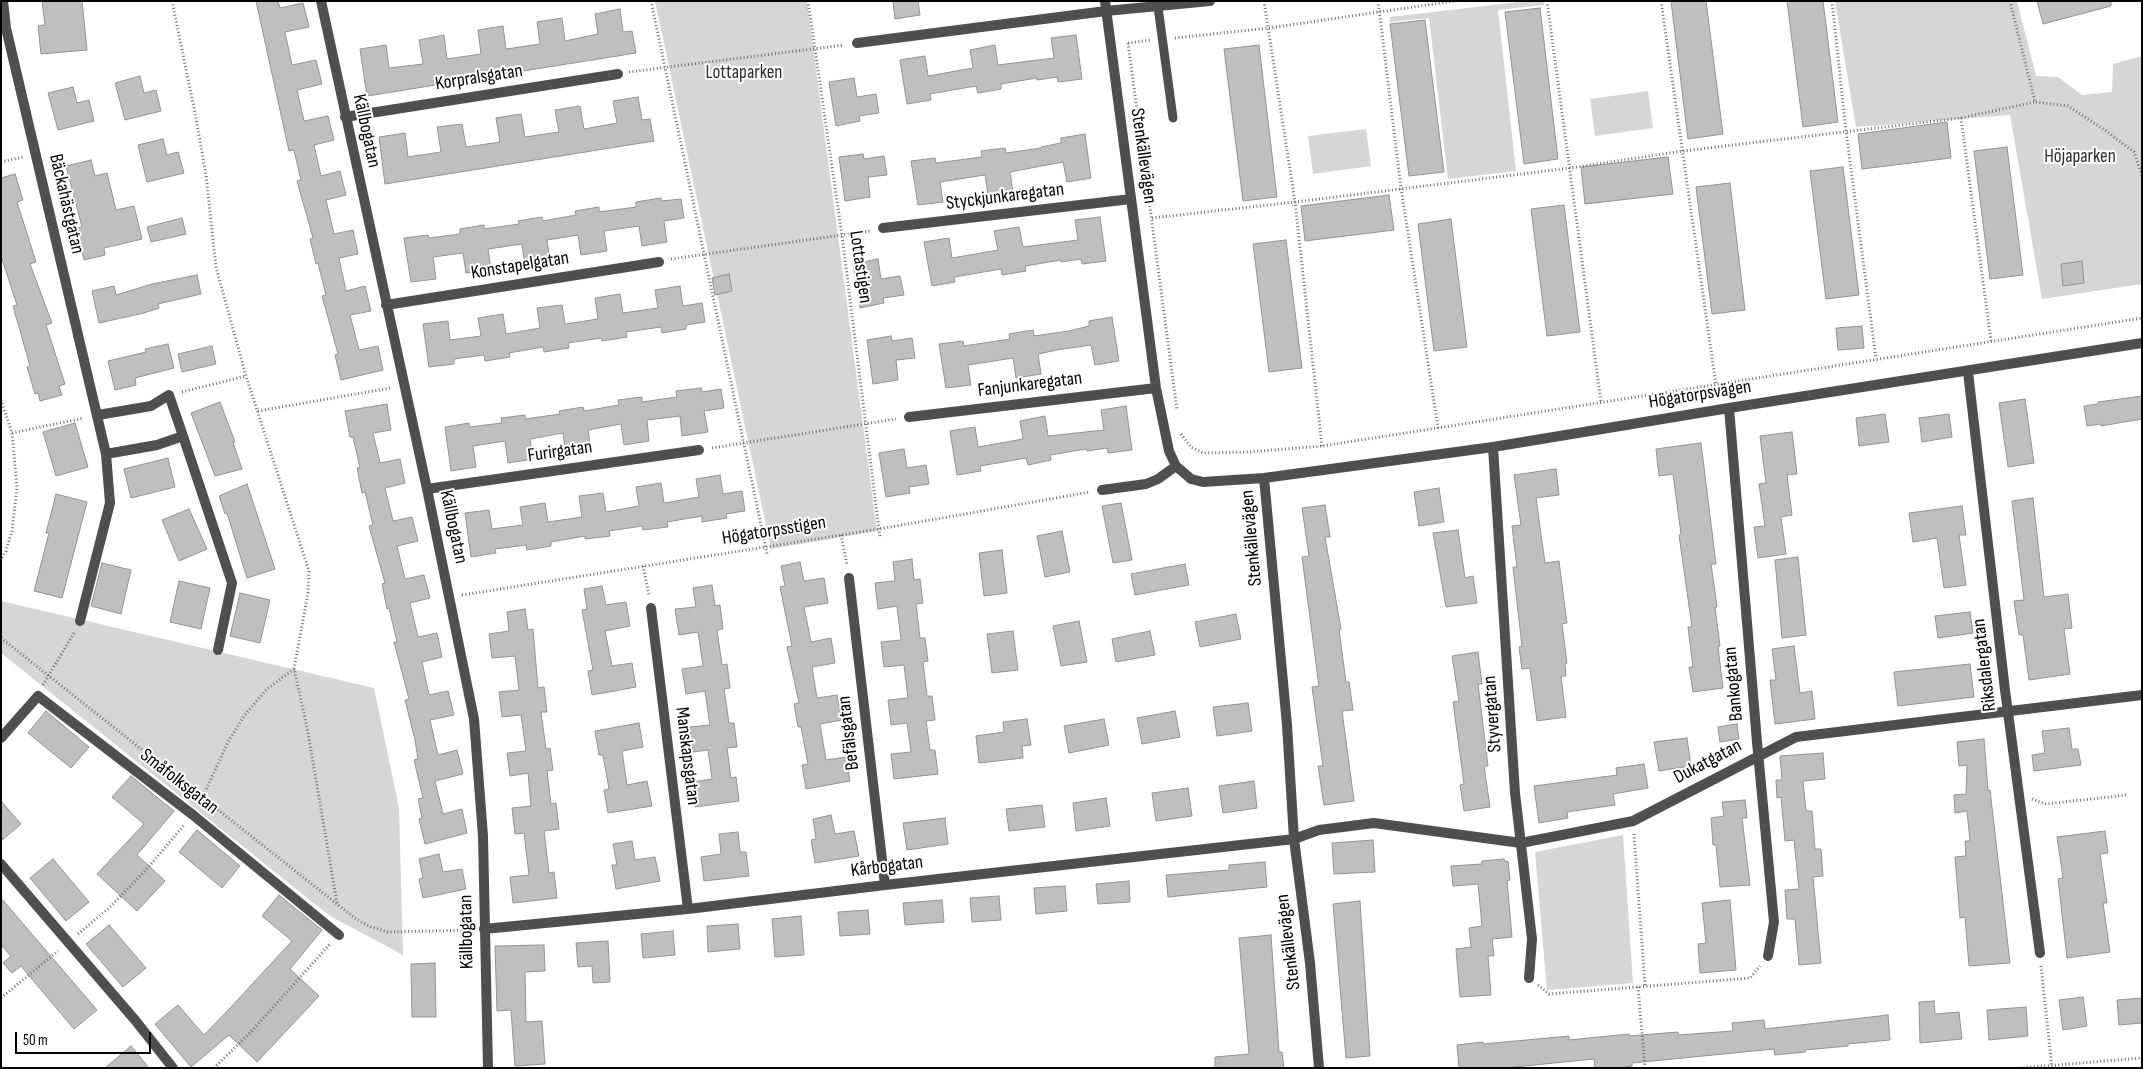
<!DOCTYPE html>
<meta charset="utf-8">
<style>
body{margin:0}
#map{position:relative;width:2143px;height:1069px;overflow:hidden;background:#fff;font-family:"Sofia Sans Condensed",sans-serif}
canvas{display:block}
.frame{position:absolute;inset:0;border:2px solid #000;pointer-events:none}
.scale{position:absolute;left:15px;top:1032px;width:136px;height:22px;box-sizing:border-box;border:2px solid #000;border-top:0;padding-left:6px;font-size:15px;line-height:18px;white-space:nowrap;color:#000;-webkit-text-stroke:4px #fff;paint-order:stroke}
</style>
<div id="map">
<canvas width="2143" height="1069"></canvas>
<div class="frame"></div>
<div class="scale">50 m</div>
</div>
<script>
const context = document.querySelector('canvas').getContext('2d');
context.lineJoin = 'round';
function fill(path, color) {
  context.fillStyle = color;
  context.fill(path, 'evenodd');
}
function poly(rows) {
  const path = new Path2D();
  for (const r of rows) {
    path.moveTo(r[0], r[1]);
    for (let i = 2; i < r.length; i += 2) path.lineTo(r[i], r[i + 1]);
  }
  return path;
}
function trace(path, color, width, dash) {
  context.strokeStyle = color;
  context.lineWidth = width;
  context.lineCap = dash ? 'butt' : 'round';
  context.setLineDash(dash || []);
  context.stroke(path);
}
function label(font, color, halo, rows, align = 'center') {
  context.font = font + ' "Sofia Sans Condensed",sans-serif';
  context.lineWidth = 4;
  context.setLineDash([]);
  context.textBaseline = 'middle';
  context.strokeStyle = halo;
  context.fillStyle = color;
  for (const [text, x, y, turn = 0] of rows) {
    context.save();
    context.translate(x, y);
    context.rotate((+turn || 0) * Math.PI / 180);
    context.textAlign = isNaN(turn) ? turn : align;
    if (halo) context.strokeText(text, 0, 0);
    context.fillText(text, 0, 0);
    context.restore();
  }
}
const green = poly([
 [655,1,807,1,877,531,771,549],
 [1527,1,1544,1,1544,5,1498,10,1516,171,1448,179,1429,18,1390,22,1390,17],
 [1835,1,2017,1,2036,76,2058,77,2082,95,2112,92,2113,64,2142,56,2142,284,2042,299,2010,115,1856,127],
 [1648,91,1653,128,1595,136,1590,99],
 [1366,129,1371,166,1313,174,1308,136],
 [1,601,374,688,399,808,403,955,330,916,1,653],
 [1623,835,1633,983,1547,990,1535,852]
]);
const building = poly([
 [42,1,82,1,87,50,41,54,38,26,45,25,42,1],
 [256,1,278,1,280,8,303,3,309,27,285,32,292,65,316,60,322,84,297,90,304,121,328,116,334,140,314,145,321,176,340,171,346,195,326,200,334,234,353,230,358,254,339,258,346,291,365,286,371,311,350,315,359,350,378,346,383,370,341,380,335,355,338,354,322,296,326,295,318,263,316,264,310,239,313,238,297,181,301,180,294,150,289,151,256,1],
 [893,1,918,1,920,15,895,19,893,1],
 [1671,1,1706,1,1723,134,1688,139,1671,1],
 [1787,1,1823,1,1838,122,1803,127,1787,1],
 [2037,1,2111,1,2111,6,2043,24,2037,1],
 [1540,8,1558,159,1524,164,1505,12,1540,8],
 [620,9,623,32,632,31,636,53,367,96,360,49,386,45,389,68,423,64,419,40,444,35,447,59,481,54,478,30,503,26,506,49,540,44,537,22,562,18,565,41,598,34,595,14,620,9],
 [1425,20,1444,172,1409,176,1390,24,1425,20],
 [1076,35,1082,79,1058,82,1057,77,1037,80,1037,78,1001,84,1001,89,978,93,976,86,930,94,931,100,907,104,900,60,925,56,928,76,973,68,970,50,995,45,998,65,1054,58,1051,38,1076,35],
 [1259,45,1277,197,1243,201,1224,49,1259,45],
 [140,76,144,93,156,90,161,111,125,120,115,83,140,76],
 [854,78,857,97,876,94,879,113,859,116,860,121,836,126,829,82,854,78],
 [73,87,77,103,89,100,94,121,58,130,48,93,73,87],
 [638,97,642,120,650,119,654,141,385,184,379,137,405,133,408,157,441,152,437,127,462,124,466,147,500,142,496,118,521,114,525,137,559,132,555,110,580,106,584,129,617,123,613,101,638,97],
 [1947,122,1951,158,1862,169,1858,134,1947,122],
 [1085,134,1091,178,1067,182,1063,162,1010,172,1013,192,988,195,985,175,940,182,943,202,918,205,911,161,935,158,936,163,982,157,981,151,1005,148,1006,153,1041,148,1041,147,1061,143,1061,138,1085,134],
 [163,139,167,155,178,152,184,173,147,182,138,145,163,139],
 [2007,147,2023,275,1990,279,1974,151,2007,147],
 [863,154,864,159,884,156,887,175,868,177,870,197,845,201,839,157,863,154],
 [1668,157,1673,194,1585,204,1581,167,1668,157],
 [91,160,95,176,107,173,116,210,134,206,142,239,104,248,105,255,84,260,77,228,82,227,66,166,91,160],
 [1843,167,1859,295,1826,299,1810,171,1843,167],
 [15,174,23,200,17,202,36,262,30,264,52,323,46,325,65,384,59,386,62,395,40,401,38,393,35,394,27,367,30,366,13,306,17,305,1,256,1,178,15,174],
 [1730,183,1745,310,1712,314,1696,187,1730,183],
 [1389,195,1394,230,1305,241,1301,206,1389,195],
 [661,198,661,201,681,199,684,218,664,221,667,242,642,246,639,226,604,231,607,251,581,255,578,235,547,240,550,261,525,265,522,244,488,249,491,269,466,273,463,253,433,257,436,279,411,282,404,238,428,235,429,238,460,234,460,229,484,225,484,229,519,224,518,221,542,217,543,221,576,215,575,211,599,207,599,212,636,207,636,202,661,198],
 [1564,205,1580,332,1547,336,1531,209,1564,205],
 [1100,217,1106,261,1082,264,1081,259,1061,262,1061,260,1025,266,1026,271,1002,275,1001,269,954,277,955,282,932,286,924,242,949,238,952,258,998,250,994,231,1019,227,1023,247,1078,240,1075,220,1100,217],
 [182,218,186,234,151,242,147,227,182,218],
 [1451,219,1467,347,1434,351,1418,224,1451,219],
 [1286,240,1302,368,1269,372,1253,244,1286,240],
 [878,259,881,279,900,276,904,295,883,298,884,303,860,308,853,264,878,259],
 [2082,261,2084,283,2063,286,2061,264,2082,261],
 [729,274,732,291,715,295,712,278,729,274],
 [197,275,201,294,158,304,159,308,144,313,99,323,92,291,114,286,116,295,152,284,197,275],
 [680,286,683,306,702,303,705,322,686,325,686,329,662,333,661,327,626,332,627,337,602,341,601,338,568,343,569,348,544,352,543,347,509,353,510,357,485,361,484,355,454,359,454,364,429,367,423,324,448,321,450,340,481,336,478,318,503,314,506,334,540,328,537,308,562,305,565,324,598,319,595,298,620,294,623,313,658,308,655,290,680,286],
 [1112,317,1119,361,1095,365,1091,345,1057,350,1038,354,1041,374,1016,378,1013,358,968,365,971,385,946,388,939,344,963,341,964,346,1010,339,1009,334,1033,330,1034,336,1069,331,1089,326,1089,321,1112,317],
 [1862,326,1864,348,1838,350,1836,328,1862,326],
 [891,336,892,341,912,338,915,358,896,360,898,380,873,384,867,340,891,336],
 [168,344,174,368,135,378,136,385,115,390,108,361,146,352,145,349,168,344],
 [212,346,216,364,182,372,178,354,212,346],
 [701,388,702,392,721,389,724,408,704,411,708,432,682,436,680,416,647,420,649,441,624,445,621,424,588,430,591,451,566,455,563,433,530,439,533,459,508,463,505,441,473,446,476,467,451,471,445,427,469,423,469,427,502,423,501,418,525,415,525,419,560,414,559,411,583,407,584,411,619,405,618,400,642,397,642,402,677,397,676,391,701,388],
 [2142,396,2142,419,2101,426,2101,424,2087,426,2084,406,2098,404,2098,402,2142,396],
 [2025,399,2034,463,2008,467,1999,403,2025,399],
 [220,402,235,442,233,442,242,469,215,476,191,413,220,402],
 [387,404,391,430,373,433,380,463,400,459,405,483,385,488,393,521,412,517,418,541,397,546,405,579,424,575,430,598,410,603,418,637,437,633,442,657,422,662,429,695,448,691,454,715,430,720,438,755,457,750,463,774,435,781,443,814,462,809,467,833,425,844,419,819,422,818,418,799,423,798,414,760,418,759,415,740,405,700,409,699,394,642,397,642,389,608,387,609,382,584,385,583,369,526,373,525,365,492,362,493,357,468,360,468,353,437,350,437,345,411,387,404],
 [1126,406,1132,450,1108,453,1107,448,1087,451,1086,449,1050,455,1051,460,1028,465,1026,458,980,466,981,471,957,475,950,431,975,427,978,447,1023,439,1020,421,1045,416,1048,436,1104,430,1101,410,1126,406],
 [1885,414,1889,442,1859,446,1856,418,1885,414],
 [1949,414,1952,437,1922,442,1919,418,1949,414],
 [75,423,88,467,56,476,43,432,75,423],
 [1792,432,1797,474,1787,475,1792,515,1781,517,1786,554,1758,558,1754,527,1765,526,1759,484,1766,483,1760,436,1792,432],
 [1701,443,1716,564,1711,564,1717,607,1715,607,1720,646,1718,647,1723,688,1693,692,1689,667,1693,667,1688,627,1692,627,1679,535,1681,534,1673,474,1659,476,1656,449,1701,443],
 [904,449,907,468,926,465,929,484,909,487,910,493,886,497,879,453,904,449],
 [168,458,175,487,131,498,124,469,168,458],
 [1556,469,1559,495,1536,498,1545,563,1559,561,1564,601,1567,623,1562,624,1567,663,1565,664,1566,676,1561,676,1566,717,1537,721,1530,668,1522,669,1519,647,1522,646,1513,567,1517,567,1512,526,1521,525,1514,475,1556,469],
 [720,475,723,494,742,491,745,511,726,514,727,518,702,522,702,516,667,522,668,527,643,530,642,526,609,531,610,536,585,539,585,536,551,542,551,546,527,550,526,545,495,549,496,553,471,557,465,513,489,510,492,529,523,525,520,507,545,503,548,522,582,517,579,496,603,493,606,512,639,506,636,487,661,483,664,503,699,497,696,479,720,475],
 [247,484,275,569,247,578,227,513,225,514,219,496,247,484],
 [1439,488,1444,522,1419,526,1414,492,1439,488],
 [56,494,87,502,62,598,34,591,49,533,46,533,56,494],
 [2033,498,2044,597,2068,594,2072,628,2064,629,2070,674,2029,680,2023,635,2019,635,2014,601,2024,600,2012,501,2033,498],
 [1121,503,1132,560,1113,563,1102,506,1121,503],
 [1325,505,1330,537,1325,537,1341,629,1339,630,1346,682,1349,682,1353,710,1342,711,1354,801,1324,805,1318,766,1323,766,1312,687,1319,686,1302,557,1309,556,1302,508,1325,505],
 [1962,506,1966,535,1959,535,1966,585,1944,588,1937,538,1913,542,1909,513,1962,506],
 [189,509,207,549,179,561,162,520,189,509],
 [1458,530,1465,578,1473,576,1477,603,1446,607,1433,533,1458,530],
 [1062,531,1070,572,1045,577,1037,536,1062,531],
 [1002,550,1007,593,984,596,979,553,1002,550],
 [1798,557,1806,635,1782,638,1775,560,1798,557],
 [912,559,914,580,920,579,923,603,916,604,920,638,925,638,928,661,923,662,927,696,932,696,935,720,926,721,930,750,935,750,938,774,894,779,891,754,911,752,907,723,891,725,888,700,908,698,904,665,884,667,881,642,901,640,897,606,878,609,875,583,895,581,893,562,912,559],
 [800,562,804,581,824,578,828,603,804,607,811,642,831,638,835,663,812,667,817,698,837,695,842,720,820,724,826,760,846,757,850,781,806,789,802,765,808,764,801,727,798,727,794,704,799,703,787,647,792,646,780,587,785,586,781,566,800,562],
 [102,563,131,570,121,614,91,606,102,563],
 [1185,564,1189,585,1135,595,1131,574,1185,564],
 [179,581,210,588,201,629,170,622,179,581],
 [712,585,715,606,720,605,723,629,717,630,722,665,727,664,730,688,724,689,729,723,734,723,737,747,727,748,731,778,736,777,739,801,695,807,692,782,712,779,708,750,693,752,689,727,710,725,705,691,686,694,682,669,703,666,698,632,679,635,675,609,696,607,693,588,712,585],
 [602,586,606,605,626,602,630,626,605,631,612,666,632,663,636,687,592,695,588,671,593,670,582,610,587,609,584,589,602,586],
 [240,593,270,600,260,643,230,636,240,593],
 [525,609,528,630,533,629,538,688,544,687,547,712,541,712,546,749,550,748,553,770,547,771,551,804,556,803,559,829,544,831,549,873,554,872,557,898,513,903,510,877,529,875,524,833,515,834,512,808,531,806,528,773,510,776,507,753,526,751,521,715,502,717,499,692,519,690,515,656,492,658,489,634,509,631,507,612,525,609],
 [1970,612,1973,633,1938,638,1935,616,1970,612],
 [1236,614,1241,639,1200,647,1195,622,1236,614],
 [1079,621,1087,662,1061,666,1053,626,1079,621],
 [1013,631,1018,670,992,673,987,634,1013,631],
 [1150,631,1155,655,1116,662,1112,639,1150,631],
 [1794,646,1800,693,1812,691,1815,719,1775,724,1770,680,1776,680,1772,649,1794,646],
 [1478,652,1482,684,1478,684,1488,766,1484,766,1490,807,1464,811,1460,785,1464,784,1453,702,1459,701,1452,656,1478,652],
 [1970,664,1974,697,1898,706,1894,672,1970,664],
 [1248,703,1252,731,1217,736,1213,707,1248,703],
 [46,711,89,747,71,768,28,733,46,711],
 [1175,711,1180,737,1142,744,1137,718,1175,711],
 [1027,719,1031,745,1022,746,1023,758,979,763,976,736,1004,732,1003,722,1027,719],
 [1104,719,1109,745,1069,753,1064,726,1104,719],
 [639,723,643,747,622,751,627,785,647,781,652,806,608,813,604,790,609,789,603,755,599,755,595,731,639,723],
 [1737,724,1739,739,1720,742,1718,727,1737,724],
 [2069,728,2072,749,2078,749,2081,765,2034,771,2032,755,2045,753,2042,731,2069,728],
 [1687,738,1691,766,1659,771,1654,742,1687,738],
 [1984,739,1988,791,1990,790,2010,963,1969,966,1965,917,1960,918,1955,857,1966,856,1965,841,1970,841,1967,811,1955,813,1954,795,1966,794,1967,765,1959,766,1957,742,1984,739],
 [1823,753,1825,779,1803,781,1806,811,1812,811,1815,849,1821,849,1823,876,1813,877,1821,963,1799,965,1795,919,1787,919,1785,890,1799,889,1794,840,1785,841,1781,797,1777,798,1776,780,1782,780,1780,756,1823,753],
 [1644,764,1648,788,1613,794,1615,805,1567,812,1568,818,1539,823,1534,786,1617,775,1616,768,1644,764],
 [131,776,174,811,137,855,165,881,137,911,97,874,144,824,112,797,131,776],
 [1254,781,1257,808,1223,813,1219,786,1254,781],
 [1188,788,1192,816,1156,821,1152,793,1188,788],
 [1106,798,1110,826,1076,831,1073,803,1106,798],
 [1745,800,1747,818,1742,818,1750,885,1720,887,1716,845,1713,845,1711,818,1724,816,1722,802,1745,800],
 [1,801,21,824,1,841,1,801],
 [1042,805,1045,827,1009,831,1006,809,1042,805],
 [831,815,835,834,854,831,859,856,815,863,811,840,816,839,813,819,831,815],
 [945,818,948,844,907,850,903,823,945,818],
 [197,830,240,866,222,888,179,852,197,830],
 [2105,831,2108,853,2100,854,2107,903,2103,903,2110,952,2067,958,2058,879,2063,878,2057,837,2105,831],
 [738,832,740,852,746,852,749,876,704,881,701,857,721,854,719,834,738,832],
 [1373,840,1375,872,1334,874,1332,843,1373,840],
 [632,841,635,860,655,857,660,881,616,889,612,865,617,865,613,844,632,841],
 [439,854,443,872,462,869,466,889,423,898,419,879,423,878,419,859,439,854],
 [53,859,89,902,66,921,30,878,53,859],
 [1504,859,1505,862,1508,861,1510,880,1507,881,1512,937,1492,939,1494,956,1488,956,1491,995,1460,997,1456,949,1471,947,1469,928,1482,926,1478,884,1453,886,1451,866,1482,864,1482,861,1504,859],
 [1265,862,1267,887,1168,897,1166,875,1229,870,1229,865,1265,862],
 [1129,881,1130,902,1098,904,1096,884,1129,881],
 [1065,886,1067,911,1036,914,1034,888,1065,886],
 [279,895,322,930,290,969,319,996,257,1062,229,1035,191,1067,155,1024,178,1005,204,1035,231,1007,292,941,262,916,279,895],
 [999,896,1001,920,972,922,970,898,999,896],
 [1,898,97,1010,74,1029,21,966,12,973,3,963,11,956,1,945,1,898],
 [942,900,944,922,905,925,903,903,942,900],
 [1730,900,1736,970,1700,973,1698,944,1706,943,1702,903,1730,900],
 [1360,901,1370,1056,1346,1058,1333,904,1360,901],
 [868,910,870,934,840,936,838,912,868,910],
 [801,916,804,955,775,957,772,919,801,916],
 [738,924,740,949,708,952,707,926,738,924],
 [109,925,146,968,123,987,86,944,109,925],
 [673,931,675,955,643,958,641,934,673,931],
 [1271,935,1279,1052,1282,1052,1284,1068,1215,1068,1215,1057,1249,1054,1239,938,1271,935],
 [608,941,610,982,593,983,592,966,578,967,576,943,608,941],
 [544,945,545,971,525,972,526,1022,542,1021,545,1064,515,1066,511,1010,497,1011,495,946,544,945],
 [435,963,436,1017,412,1017,411,964,435,963],
 [2083,997,2087,1026,2063,1030,2059,1000,2083,997],
 [2142,998,2142,1023,2119,1025,2117,1000,2142,998],
 [1934,1001,1935,1014,1959,1012,1962,1039,1920,1043,1919,1002,1934,1001],
 [2026,1007,2028,1036,1989,1040,1987,1010,2026,1007],
 [1888,1015,1890,1040,1848,1044,1848,1046,1805,1050,1805,1052,1775,1055,1774,1049,1632,1063,1632,1066,1619,1068,1595,1068,1594,1059,1505,1068,1459,1068,1457,1045,1483,1042,1483,1044,1569,1036,1569,1040,1629,1034,1629,1036,1678,1032,1678,1035,1733,1031,1732,1023,1764,1020,1765,1029,1888,1015],
 [131,1046,149,1068,105,1068,131,1046]
]);
const path = poly([
 [172,1,195,113,206,175,216,267,246,376,309,571,308,593,294,669,307,727,337,903],
 [651,1,767,554],
 [808,1,842,236,880,537],
 [1264,1,1295,202,1322,446],
 [1378,1,1401,188,1438,428],
 [1547,1,1601,402],
 [1661,1,1716,385],
 [1832,1,1846,131,1876,359],
 [2010,1,2035,102,2068,106,2106,131,2134,152,2142,176],
 [1175,38,1269,28,1454,1],
 [1128,43,1177,410],
 [1128,43,1151,40],
 [629,72,844,45],
 [1961,118,1991,341],
 [1,162,23,157],
 [1152,218,1295,202,1570,168,1683,151,1961,118,2035,102],
 [671,259,870,231],
 [182,392,246,376],
 [1,400,12,433,17,488,12,531,6,551,1,559],
 [258,411,391,388],
 [12,433,84,418],
 [1181,434,1191,447,1203,453,1249,452,1322,446,2142,318],
 [712,448,896,419],
 [841,535,847,565],
 [643,566,649,595],
 [462,595,879,529,1090,492],
 [1,638,356,919,371,927,388,932,471,930],
 [43,685,74,633],
 [2032,799,2045,804,2127,795],
 [199,805,228,742,244,716,267,689,294,669],
 [1634,834,1645,986],
 [78,934,110,907,145,871,185,824],
 [2041,966,2052,1068],
 [1538,985,1549,994,1750,978,1760,966],
 [1638,987,1645,1068],
 [1,998,58,951],
 [214,1068,249,1034,330,944],
 [2020,1068,2142,1058]
]);
const lane = poly([
 [1158,7,1173,118]
]);
const street = poly([
 [3,1,6,28,106,454,157,445,183,436,169,395,151,406,98,415],
 [321,1,427,489,474,719,483,836,488,1068],
 [1105,1,1156,388,1169,451,1176,466,1191,479,1203,482,1264,478,1287,725,1294,839,1310,963,1319,1068],
 [857,43,1106,11,1210,1],
 [345,117,618,74],
 [883,228,1131,199],
 [386,305,659,262],
 [1968,372,2005,690,2040,953],
 [1729,408,1757,742,1774,922,1768,956],
 [909,417,1156,388],
 [183,436,232,583,218,650],
 [1493,447,1515,793,1532,939,1529,978],
 [1264,478,1493,447,1729,408,2142,343],
 [427,489,699,450],
 [1102,490,1146,484,1158,479,1176,466],
 [849,578,885,885],
 [651,608,688,909],
 [80,621,110,503,106,454],
 [1,738,38,696,193,815,339,935],
 [1,864,135,1020,173,1068],
 [484,929,688,909,885,885,1294,839,1319,830,1374,823,1521,843,1633,821,1796,737,2142,695]
]);
const parkNames = [
 ["Lottaparken",744,73],
 ["Höjaparken",2080,157]
];
const streetNames = [
 ["Korpralsgatan",479,78,-9],
 ["Källbogatan",366,131,78],
 ["Stenkällevägen",1143,156,82],
 ["Styckjunkaregatan",1005,197,-7],
 ["Bäckahästgatan",66,204,77],
 ["Konstapelgatan",520,266,-9],
 ["Lottastigen",860,267,82],
 ["Fanjunkaregatan",1030,385,-7],
 ["Högatorpsvägen",1700,395,-9],
 ["Furirgatan",560,452,-8],
 ["Källbogatan",453,527,78],
 ["Högatorpsstigen",774,531,-9],
 ["Stenkällevägen",1252,538,-95],
 ["Riksdalergatan",1985,665,-97],
 ["Bankogatan",1734,684,-95],
 ["Styvergatan",1493,714,-94],
 ["Befälsgatan",849,733,-97],
 ["Manskapsgatan",687,756,83],
 ["Dukatgatan",1708,762,-28],
 ["Småfolksgatan",179,782,38],
 ["Kårbogatan",887,867,-7],
 ["Källbogatan",467,932,-91],
 ["Stenkällevägen",1289,942,-97]
];
fill(green, '#d6d6d6');
fill(building, '#bfbfbf');
trace(building, '#939393', 1);
trace(path, '#717171', 3, [1, 2.5]);
trace(lane, '#4f4f4f', 9);
trace(street, '#4f4f4f', 10);
label('19px', '#2d2d2d', '#fff', parkNames);
label('19px', '#000', '#fff', streetNames);
</script>
